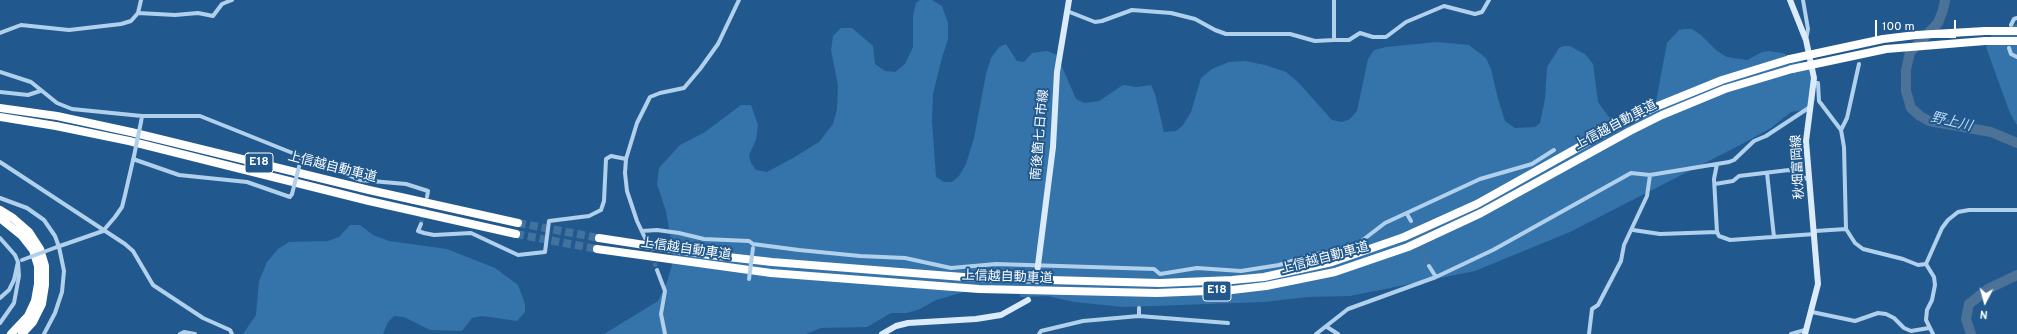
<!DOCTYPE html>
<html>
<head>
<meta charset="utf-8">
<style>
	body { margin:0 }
	#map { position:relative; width:2017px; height:334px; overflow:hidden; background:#21598e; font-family:Overpass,sans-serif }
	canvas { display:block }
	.north { position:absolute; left:1965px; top:282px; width:40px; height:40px; -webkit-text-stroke:3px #21598e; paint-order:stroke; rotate:186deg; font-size:11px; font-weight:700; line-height:16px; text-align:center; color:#fff }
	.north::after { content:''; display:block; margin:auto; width:14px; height:18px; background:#fff; clip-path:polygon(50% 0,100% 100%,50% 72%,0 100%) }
	.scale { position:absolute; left:1875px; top:20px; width:81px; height:18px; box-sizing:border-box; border:2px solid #fff; border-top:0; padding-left:5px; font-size:12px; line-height:14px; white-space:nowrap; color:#fff; -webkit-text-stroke:3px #21598e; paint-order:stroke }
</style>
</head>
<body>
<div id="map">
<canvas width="2017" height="334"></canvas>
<div class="north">N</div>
<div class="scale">100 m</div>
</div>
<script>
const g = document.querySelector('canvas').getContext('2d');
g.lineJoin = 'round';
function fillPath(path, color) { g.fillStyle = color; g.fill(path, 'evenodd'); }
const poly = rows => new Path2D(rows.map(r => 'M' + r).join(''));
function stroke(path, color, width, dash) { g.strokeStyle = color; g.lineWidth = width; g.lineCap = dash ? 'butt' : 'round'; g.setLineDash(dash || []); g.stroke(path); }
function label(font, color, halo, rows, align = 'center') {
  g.font = font + ' Overpass,"Noto Sans JP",sans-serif'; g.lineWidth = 4; g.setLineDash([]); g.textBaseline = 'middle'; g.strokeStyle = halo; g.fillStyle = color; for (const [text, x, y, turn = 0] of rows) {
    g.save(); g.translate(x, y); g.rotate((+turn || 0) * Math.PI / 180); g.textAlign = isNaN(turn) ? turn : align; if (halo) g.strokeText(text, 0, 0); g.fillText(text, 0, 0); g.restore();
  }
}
const green = poly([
	[920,0,932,0,942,6,948,23,948,39,941,61,933,94,932,121,936,177,944,182,952,182,959,176,966,164,974,138,986,74,991,58,999,47,1006,44,1017,61,1024,62,1032,53,1047,51,1057,55,1076,99,1084,103,1099,101,1123,85,1137,87,1151,85,1155,94,1164,132,1176,131,1183,125,1191,112,1201,78,1212,69,1229,62,1245,61,1265,65,1286,72,1298,82,1332,120,1342,122,1350,119,1357,111,1368,59,1374,50,1386,47,1437,42,1469,45,1486,58,1491,69,1498,99,1505,121,1515,128,1535,127,1540,123,1545,99,1547,67,1559,48,1564,46,1570,46,1586,55,1593,64,1598,102,1608,116,1613,120,1632,122,1640,120,1655,107,1667,43,1679,30,1684,29,1692,29,1701,35,1717,51,1727,57,1747,60,1762,52,1769,51,1782,53,1799,59,1811,72,1814,78,1815,100,1804,110,1791,112,1771,128,1744,143,1570,232,1475,271,1350,296,1307,297,1264,302,1124,307,1074,302,1047,296,1021,297,1014,286,985,286,936,300,920,309,907,313,891,313,867,327,821,328,806,334,604,334,658,301,667,282,674,258,666,211,657,184,659,168,680,145,705,132,741,105,751,105,758,125,756,140,749,155,751,163,756,170,767,172,793,158,819,142,833,124,837,109,838,85,831,50,833,36,841,28,852,28,873,46,875,64,885,71,895,72,905,64,913,47,913,16,916,3],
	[2017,24,2017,125,2010,113,1986,47,1992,34],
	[350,225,360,225,373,235,389,241,447,249,495,268,518,285,525,304,525,312,517,321,482,316,472,318,462,331,430,330,404,317,394,316,388,322,383,334,243,334,256,315,259,281,267,262,278,249,289,242,328,241,339,237]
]);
const river = poly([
	[1945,0,1943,10,1938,23,1910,52,1906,70,1906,91,1911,108,1920,116,1929,121,1991,132,2017,143],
	[1971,334,1966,319,1969,304,1988,289,2017,275]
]);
const minorTunnel = poly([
	[1411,221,1429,266],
	[421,224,426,201],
	[648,246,657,270],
	[1138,273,1139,308]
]);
const motorwayTunnel = poly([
	[518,223,599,238],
	[516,234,597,249]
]);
const minor = poly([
	[1803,0,1808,29,1806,40],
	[1067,11,1095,22,1102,21,1132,10,1171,13,1195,19,1215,30,1226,34,1290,34,1315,41,1334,40,1334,0],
	[138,13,175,15,198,13,213,16,222,4,232,0],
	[2011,25,2014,19,2017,18],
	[0,33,21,25,69,30,121,24,131,21,138,13,141,0],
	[1334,40,1349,40,1360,33,1373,37,1386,37,1406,22,1444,6,1475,14,1482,12,1489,0],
	[2009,48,2011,54,2017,57],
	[0,72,31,82,57,103,72,109,142,116],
	[1813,83,1818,83,1819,101,1841,130,1844,147,1846,229,1855,243,1863,249,1903,259,1918,265,1926,264],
	[0,92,28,95,40,91],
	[141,122,142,116,200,116,360,180,406,184,428,191,427,197],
	[1841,130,1847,118,1859,64],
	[133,159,179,175,247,182,290,197,292,194],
	[0,162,125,244,133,251,153,285,203,318,230,330,232,334],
	[1717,164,1714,179,1717,232,1719,236,1730,240,1815,234],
	[1767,173,1774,237],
	[1715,184,1733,181,1739,176,1789,170,1809,180],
	[0,198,27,208,44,220,55,236,59,247,64,271,62,292,55,313,44,334],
	[1407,214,1411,221],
	[421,224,418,231,424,233,434,235,471,233,518,255,545,252,549,221,589,216,601,210,604,201,606,159,611,156,626,159],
	[1633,230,1660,234,1717,232],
	[642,231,657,230,679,233,704,239,749,241,753,244,799,250,860,256,905,258,951,268,996,264,1154,269,1160,274,1197,268,1241,271,1279,265,1308,256,1355,246,1385,223,1480,179,1532,164,1554,150],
	[1815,231,1846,229],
	[0,238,15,255,18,262,19,276,14,303,0,323],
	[645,238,637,221,627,191,625,173,626,159,637,123,650,97,660,93,684,88,700,69,718,44,739,0],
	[57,247,103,231,115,217,122,207,125,195,134,156],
	[1926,264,1942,228,1948,220,1958,212,1969,210,2017,210],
	[1926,264,1934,277,1935,285,1932,300,1927,310,1926,320,1933,334],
	[1429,266,1436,277],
	[657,270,665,291,661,314,665,334],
	[0,298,9,290,14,280,18,262],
	[1139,308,1139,316],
	[1812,312,1855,321,1878,313,1886,314,1894,318,1904,328,1911,331,1929,328],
	[1327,327,1338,334],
	[180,334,184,332,195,334],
	[1039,334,1041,331,1083,321,1139,316,1228,323],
	[1316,334,1348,309,1436,277,1493,250,1631,173,1650,175,1729,162,1734,160,1754,141,1766,136,1810,107],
	[1589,334,1592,309,1598,305,1621,261,1624,245,1647,196,1650,175],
	[1791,334,1805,330]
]);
const secondary = poly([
	[1790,0,1806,40,1814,78,1806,141,1818,284,1805,334],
	[1037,273,1053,147,1057,72,1069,0],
	[882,334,896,326,908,323,976,319,1001,315,1028,300]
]);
const motorway = poly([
	[1985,31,2017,31],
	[1985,41,2017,41],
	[0,108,57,116,131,132,369,190,518,223],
	[0,117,56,126,129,141,369,201,516,234],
	[0,210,13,218,29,232,40,249,45,266,45,285,42,304,33,322,22,334],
	[0,218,22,236,33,250,38,266,38,284,35,301,28,316,11,334],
	[599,238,710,255,772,262,976,278,1160,283,1232,280,1264,277,1332,262,1404,237,1477,204,1622,123,1658,106,1722,80,1790,59],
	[597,249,771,273,979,289,1157,293,1232,290,1266,286,1335,272,1408,247,1481,213,1630,131,1662,115,1725,89,1792,69]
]);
const minorBridge = poly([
	[134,156,141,122],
	[292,194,301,159],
	[22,260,57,247],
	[749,279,753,248]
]);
const motorwayBridge = poly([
	[1790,59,1883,39,1916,35,1985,31],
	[1792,69,1886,49,1985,41]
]);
const shields = [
	[259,163,28],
	[1217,291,28]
];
const shieldNames = [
	["E18",259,163],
	["E18",1217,291]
];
const streetNames = [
	["上信越自動車道",1616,126,-28],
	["南後箇七日市線",1041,135,-85],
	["秋畑富岡線",1799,167,-93],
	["上信越自動車道",332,168,14],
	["上信越自動車道",686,250,8],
	["上信越自動車道",1325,259,-15],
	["上信越自動車道",1007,278,2]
];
const waterNames = [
	["野上川",1951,123,13]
];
fillPath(green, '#3573ab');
stroke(river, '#4c7298', 10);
stroke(minorTunnel, '#42729f', 4, [4, 2]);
stroke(motorwayTunnel, '#42729f', 8, [8, 4]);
stroke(minor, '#b0d0ec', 4);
stroke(secondary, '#dcebf9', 6);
stroke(motorway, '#fff', 8);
stroke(minorBridge, '#b0d0ec', 4);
stroke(motorwayBridge, '#fff', 8);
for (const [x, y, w] of shields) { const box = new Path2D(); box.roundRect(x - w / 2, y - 10, w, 20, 3); g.fillStyle = '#21598e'; g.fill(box); stroke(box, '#fff', 1); }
label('bold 12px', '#fff', null, shieldNames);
label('13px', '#fff', '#21598e', streetNames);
label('italic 14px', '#bcd9f3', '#21598e', waterNames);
</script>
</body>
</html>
